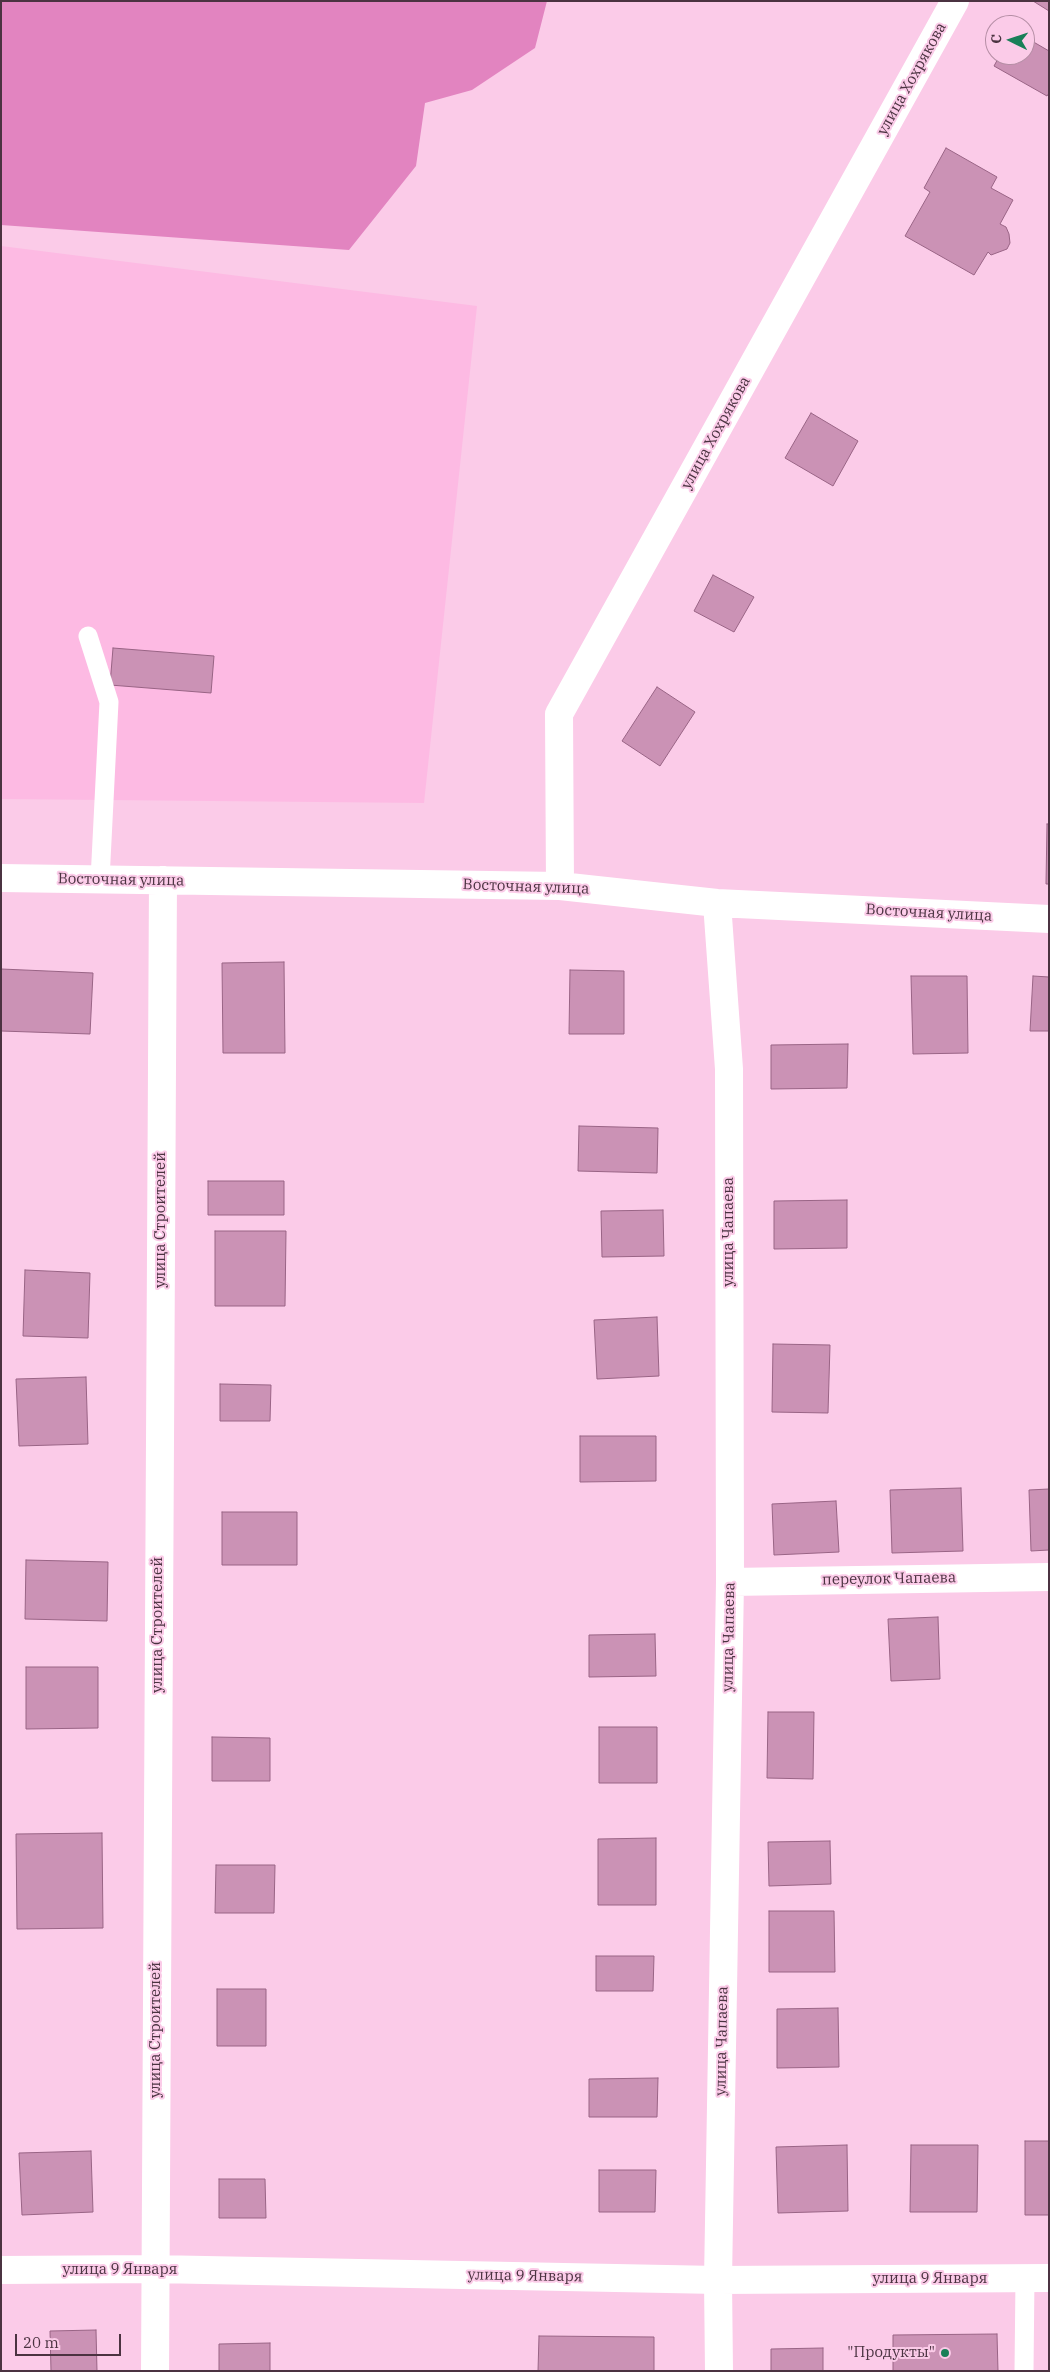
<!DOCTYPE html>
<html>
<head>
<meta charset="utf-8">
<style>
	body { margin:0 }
	#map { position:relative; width:1050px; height:2372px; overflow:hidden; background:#fbcbe8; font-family:"IBM Plex Serif",serif }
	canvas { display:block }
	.frame { position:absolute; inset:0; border:2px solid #4b3341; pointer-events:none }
	.north { position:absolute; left:985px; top:15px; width:50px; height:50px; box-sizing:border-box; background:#fbcbe8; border:1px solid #b58ea5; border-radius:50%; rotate:274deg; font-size:14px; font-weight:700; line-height:20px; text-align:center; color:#4b3341 }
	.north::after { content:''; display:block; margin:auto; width:18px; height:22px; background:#197f58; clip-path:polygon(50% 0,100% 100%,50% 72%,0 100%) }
	.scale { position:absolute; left:15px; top:2334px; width:106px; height:22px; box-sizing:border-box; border:2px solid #4b3341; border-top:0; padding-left:6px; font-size:15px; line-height:18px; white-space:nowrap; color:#4b3341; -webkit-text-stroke:4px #fbcbe8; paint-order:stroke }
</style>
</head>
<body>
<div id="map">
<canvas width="1050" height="2372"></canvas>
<div class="frame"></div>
<div class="north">С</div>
<div class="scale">20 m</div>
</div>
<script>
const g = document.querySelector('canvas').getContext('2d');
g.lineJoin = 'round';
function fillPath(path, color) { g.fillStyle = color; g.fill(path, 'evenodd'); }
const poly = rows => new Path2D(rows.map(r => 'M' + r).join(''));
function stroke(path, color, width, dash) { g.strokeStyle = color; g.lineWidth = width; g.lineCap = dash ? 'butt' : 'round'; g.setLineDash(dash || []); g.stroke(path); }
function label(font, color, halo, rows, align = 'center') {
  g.font = font + ' "IBM Plex Serif",serif'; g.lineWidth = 4; g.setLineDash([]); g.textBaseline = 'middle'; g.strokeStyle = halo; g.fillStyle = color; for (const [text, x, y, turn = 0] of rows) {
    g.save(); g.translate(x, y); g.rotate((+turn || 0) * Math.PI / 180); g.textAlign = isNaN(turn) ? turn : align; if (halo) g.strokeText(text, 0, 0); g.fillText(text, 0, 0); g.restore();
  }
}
const built = poly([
	[1,246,477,306,424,803,1,799]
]);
const forest = poly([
	[1,1,547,1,535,48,472,90,425,103,416,166,349,250,1,225]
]);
const building = poly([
	[1033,1,1049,1,1049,11,1033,1],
	[1025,37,1049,51,1049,93,1047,96,994,66,1000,55,1025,55,1025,37],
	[946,148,997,177,991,188,1013,200,1000,224,1006,227,1009,234,1010,243,1007,249,991,255,988,252,974,275,905,236,930,192,924,188,946,148],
	[811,413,858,441,833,486,785,458,811,413],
	[713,575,754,597,734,632,694,611,713,575],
	[113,648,214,656,211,693,110,685,113,648],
	[657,687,695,712,660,766,622,741,657,687],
	[1047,824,1049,824,1049,884,1046,884,1047,824],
	[284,962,285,1053,223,1053,222,963,284,962],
	[1,969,93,973,90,1034,1,1031,1,969],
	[570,970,624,971,624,1034,569,1034,570,970],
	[911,976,967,976,968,1053,913,1054,911,976],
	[1033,976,1049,977,1049,1031,1030,1031,1033,976],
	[848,1044,847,1088,771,1089,771,1045,848,1044],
	[579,1126,658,1128,657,1173,578,1171,579,1126],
	[208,1181,284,1181,284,1215,208,1215,208,1181],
	[847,1200,847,1248,774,1249,774,1201,847,1200],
	[663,1210,664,1256,602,1257,601,1211,663,1210],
	[215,1231,286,1231,285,1306,215,1306,215,1231],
	[25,1270,90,1273,88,1338,23,1336,25,1270],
	[657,1317,659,1376,597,1379,594,1320,657,1317],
	[773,1344,830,1345,828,1413,772,1412,773,1344],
	[86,1377,88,1444,19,1446,16,1379,86,1377],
	[220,1384,271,1385,270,1421,220,1421,220,1384],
	[580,1436,656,1436,656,1481,580,1482,580,1436],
	[961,1488,963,1551,892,1553,890,1490,961,1488],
	[1049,1489,1049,1550,1031,1551,1029,1490,1049,1489],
	[836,1501,839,1552,774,1555,772,1504,836,1501],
	[222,1512,297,1512,297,1565,222,1565,222,1512],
	[26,1560,108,1562,107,1621,25,1619,26,1560],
	[938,1617,940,1679,891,1681,888,1619,938,1617],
	[655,1634,656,1676,589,1677,589,1635,655,1634],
	[26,1667,98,1667,98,1728,26,1729,26,1667],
	[768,1712,814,1712,813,1779,767,1778,768,1712],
	[599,1727,657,1727,657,1783,599,1783,599,1727],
	[212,1737,270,1738,270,1781,212,1781,212,1737],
	[102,1833,103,1928,17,1929,16,1834,102,1833],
	[656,1838,656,1905,598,1905,598,1839,656,1838],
	[830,1841,831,1884,769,1886,768,1842,830,1841],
	[216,1865,275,1865,274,1913,215,1913,216,1865],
	[769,1911,834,1911,835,1972,769,1972,769,1911],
	[596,1956,654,1956,653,1991,596,1991,596,1956],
	[217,1989,266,1989,266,2046,217,2046,217,1989],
	[838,2008,839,2067,777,2068,777,2009,838,2008],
	[658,2078,657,2117,589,2117,589,2079,658,2078],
	[1025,2141,1049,2141,1049,2215,1025,2215,1025,2141],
	[847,2145,848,2211,778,2213,776,2147,847,2145],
	[911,2145,978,2145,977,2212,910,2212,911,2145],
	[91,2151,93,2212,22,2215,19,2153,91,2151],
	[599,2170,656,2170,655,2212,599,2212,599,2170],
	[219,2179,265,2179,266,2218,219,2218,219,2179],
	[96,2330,97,2371,51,2371,50,2331,96,2330],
	[997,2334,998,2371,893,2371,893,2335,997,2334],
	[539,2336,654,2337,654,2371,538,2371,539,2336],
	[270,2343,270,2371,219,2371,219,2344,270,2343],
	[823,2348,823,2371,771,2371,771,2349,823,2348]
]);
const service = poly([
	[88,636,109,702,100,880],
	[1024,2371,1025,2278]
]);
const minor = poly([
	[1,878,560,886,717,903,1049,919],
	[560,886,559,714,955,1],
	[717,903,729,1069,730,1582,718,2280,719,2371],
	[730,1582,1049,1577],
	[1,2270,154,2269,718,2280,1049,2278],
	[155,2371,163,880]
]);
const markers = [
	[945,2353,5,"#197f58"]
];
const streetNames = [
	["улица Хохрякова",912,79,-61],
	["улица Хохрякова",716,433,-61],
	["Восточная улица",121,880,1],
	["Восточная улица",526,887,2],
	["Восточная улица",929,913,3],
	["улица Строителей",161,1220,-90],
	["улица Чапаева",729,1232,-90],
	["переулок Чапаева",889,1579,-1],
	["улица Строителей",158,1625,-90],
	["улица Чапаева",729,1637,-89],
	["улица Строителей",156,2030,-90],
	["улица Чапаева",722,2041,-89],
	["улица 9 Января",120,2270],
	["улица 9 Января",525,2276,1],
	["улица 9 Января",930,2279]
];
const poiNames = [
	["\"Продукты\"",935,2353]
];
fillPath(built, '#fdbae3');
fillPath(forest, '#e284c0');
fillPath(building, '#cb92b5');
stroke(building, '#996485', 1);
stroke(service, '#fff', 19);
stroke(minor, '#fff', 28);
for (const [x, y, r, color] of markers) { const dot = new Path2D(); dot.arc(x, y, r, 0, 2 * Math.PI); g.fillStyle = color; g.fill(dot); stroke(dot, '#fbcbe8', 2); }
label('15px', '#4b3341', '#fbcbe8', streetNames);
label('15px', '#4b3341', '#fbcbe8', poiNames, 'right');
</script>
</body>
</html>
